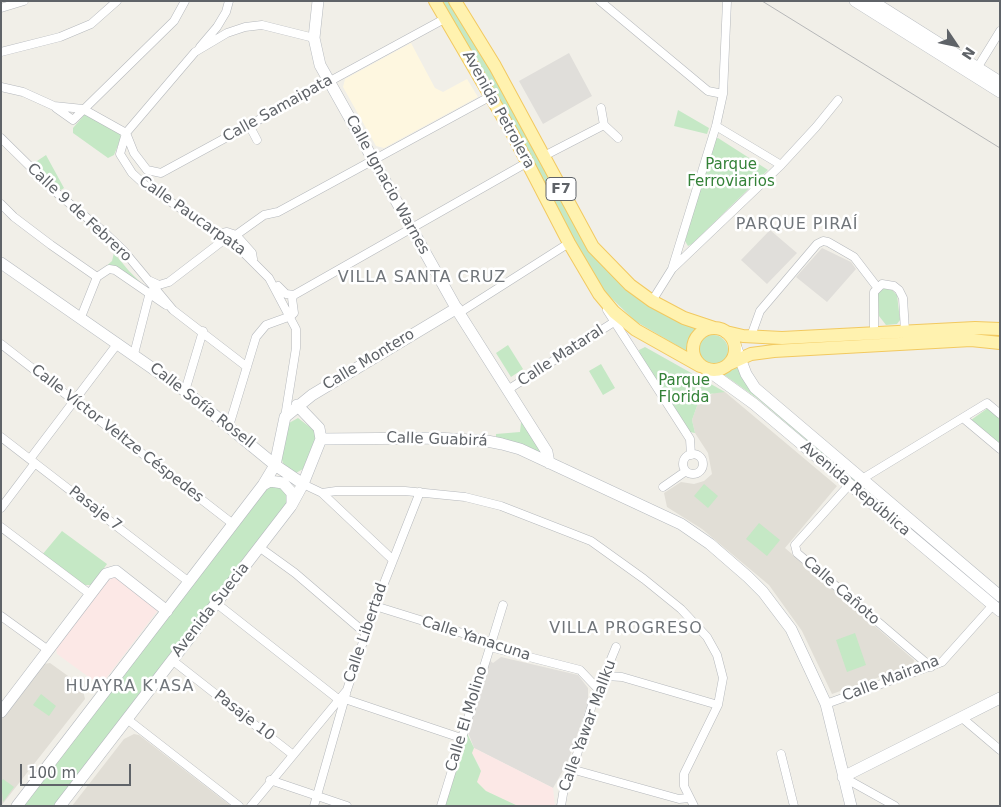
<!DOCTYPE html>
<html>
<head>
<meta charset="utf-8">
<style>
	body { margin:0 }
	#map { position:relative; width:1001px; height:807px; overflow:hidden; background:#f1efe8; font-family:"DejaVu Sans",sans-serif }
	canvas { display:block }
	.frame { position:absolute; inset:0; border:2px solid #5f6368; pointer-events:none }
	.north { position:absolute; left:931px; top:20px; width:50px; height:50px; -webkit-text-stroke:4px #fff; paint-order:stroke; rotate:124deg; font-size:14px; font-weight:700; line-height:20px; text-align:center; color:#5f6368 }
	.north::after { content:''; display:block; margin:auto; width:18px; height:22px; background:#5f6368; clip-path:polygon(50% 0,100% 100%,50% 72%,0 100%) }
	.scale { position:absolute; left:20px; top:764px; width:111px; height:22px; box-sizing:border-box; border:2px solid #5f6368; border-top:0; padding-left:6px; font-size:15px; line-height:18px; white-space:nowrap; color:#5f6368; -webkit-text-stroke:4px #fff; paint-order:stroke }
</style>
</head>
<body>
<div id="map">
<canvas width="1001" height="807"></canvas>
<div class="frame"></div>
<div class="north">N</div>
<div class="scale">100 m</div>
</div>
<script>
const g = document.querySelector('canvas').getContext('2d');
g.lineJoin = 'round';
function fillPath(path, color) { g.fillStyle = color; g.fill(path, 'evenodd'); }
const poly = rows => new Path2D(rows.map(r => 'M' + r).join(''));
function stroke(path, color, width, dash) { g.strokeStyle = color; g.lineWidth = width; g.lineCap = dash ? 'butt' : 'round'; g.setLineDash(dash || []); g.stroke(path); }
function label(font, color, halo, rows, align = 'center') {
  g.font = font + ' "DejaVu Sans",sans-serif'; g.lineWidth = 5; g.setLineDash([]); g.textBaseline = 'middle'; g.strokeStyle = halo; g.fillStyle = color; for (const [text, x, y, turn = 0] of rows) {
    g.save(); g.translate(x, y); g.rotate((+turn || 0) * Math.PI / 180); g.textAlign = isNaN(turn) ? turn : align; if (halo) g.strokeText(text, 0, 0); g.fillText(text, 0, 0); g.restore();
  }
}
const commercial = poly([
	[411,43,435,88,443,92,467,79,478,97,384,148,376,146,343,87,345,79]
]);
const industrial = poly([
	[569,53,592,96,543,124,519,81],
	[770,230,797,253,767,284,741,260],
	[822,248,851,262,856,269,827,302,796,277],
	[501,657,578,675,588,688,588,703,568,762,553,788,474,748,468,732,489,660,493,663]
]);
const education = poly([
	[715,392,725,392,837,486,785,548,914,660,913,665,832,694,802,631,769,585,702,529,667,507,664,493,681,482,694,484,704,481,712,474,708,453,695,433,692,420,698,403],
	[50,663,82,686,85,699,1,806,1,719,44,664],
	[134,734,139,735,231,806,72,806,124,739]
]);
const medical = poly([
	[117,575,158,610,104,681,97,683,57,654,56,647,109,577],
	[474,748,553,788,555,806,518,806,486,791,477,782,480,766,471,753]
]);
const green = poly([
	[441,1,450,1,469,32,537,153,584,243,596,259,627,289,663,314,697,329,689,338,688,352,635,321,600,287,587,267,521,138],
	[678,110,709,128,707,134,674,126],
	[86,113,120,134,121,138,114,155,108,158,73,133,73,128],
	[718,138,768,170,692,244,688,246,685,241,714,139],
	[46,155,64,188,61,190,34,163],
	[114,253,129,271,147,289,118,268,102,270,112,261],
	[890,288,897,295,900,320,897,324,886,325,879,316,878,294,881,289],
	'698 350a15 15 0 1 1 30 0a15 15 0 1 1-30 0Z',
	[508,345,523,369,511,377,496,353],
	[645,347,725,392,709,394,698,403,692,420,695,433,690,432,640,355,639,350],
	[601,364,615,388,603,395,589,371],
	[735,365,993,595,991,597,758,399,723,374],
	[988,408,1000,417,1000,447,971,420],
	[298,418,315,431,316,437,303,469,296,473,284,465,281,458,289,423],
	[523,421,542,454,527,446,496,437,496,434,520,432,521,423],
	[275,484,288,492,287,503,54,806,22,806,268,487],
	[704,484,718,496,708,508,694,496],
	[759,523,780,540,767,556,746,539],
	[62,531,107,564,92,585,83,585,42,555],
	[855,633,866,665,847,672,836,640],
	[41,694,56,706,49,716,33,705],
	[466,731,474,748,472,753,481,771,477,782,486,791,518,806,445,806],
	[3,779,14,787,3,802,1,782]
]);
const street = poly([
	[600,1,708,91,723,94],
	[1,8,24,1],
	[200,47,217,27,226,12,229,1],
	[1,52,60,37,91,24,117,1],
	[976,70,1000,31],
	[1,87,23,92,54,106,83,109,126,133,134,153,147,170,161,173,446,18],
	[56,108,73,120,174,21,185,1],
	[601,108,604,125,618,138],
	[249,125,257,140],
	[716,126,781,165],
	[1,138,58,194,103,231,123,250,173,310,247,367],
	[544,156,604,125],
	[1,204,14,217,51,245,97,277],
	[218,234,227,232,236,235,252,253,253,259],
	[236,235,264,215,278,212,491,96],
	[673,268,781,165,816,127,838,100],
	[148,280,159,285,169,282,225,239],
	[275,288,278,286,286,294,294,295],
	[652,301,672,269,716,126,723,94,727,1],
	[607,310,690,439,691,455],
	[459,313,569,243],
	[81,317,97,277,109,269,115,270,166,305],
	[874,333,874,292,882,284,894,286,899,290,903,298,905,331],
	[751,336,760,311,817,244,823,241,828,242,854,257,877,287],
	[1,344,233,524],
	[134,354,150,292],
	[509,389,614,322],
	[185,391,203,331],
	[285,417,296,348,296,329,269,278,238,247,144,184,132,173,120,154,126,133,195,52,227,33,245,27,262,25,314,38],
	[963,418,1000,449],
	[229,426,256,337,266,325,291,316,294,313,292,298,294,295,528,162],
	[1,437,189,582],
	'683 464a10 10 0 1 1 20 0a10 10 0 1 1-20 0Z',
	[30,459,118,343],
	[862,479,987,403,1000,414],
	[303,484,322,493,393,560],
	[849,485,795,545,797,553,931,667],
	[663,487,686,471],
	[322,493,336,491,405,491,465,497,501,506,591,541,644,579,681,609,707,637,717,655,723,678,718,705,684,774,684,786,694,806],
	[1,508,35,463],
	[1,527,90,594],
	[259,547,295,573,365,633],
	[216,603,338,699],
	[375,606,491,642,494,648,580,670,599,690],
	[1,616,48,650],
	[172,660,292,754],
	[606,676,622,677,718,705],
	[338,699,345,699,461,738],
	[826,704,942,662,993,605],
	[961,717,1000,750],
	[127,719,239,806],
	[781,754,794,806],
	[571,769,679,799,689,798],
	[843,777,895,806],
	[270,780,347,806],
	[251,806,347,690,375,606,420,492],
	[314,806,346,694],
	[441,806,503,605],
	[561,806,564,788,575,761,592,705,616,647]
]);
const secondary = poly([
	[318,1,314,38,320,65,459,313,547,452,549,463],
	[855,1,1000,92],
	[872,1,1000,82],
	[1,263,185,391,275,465,303,484],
	[735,345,746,374,755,388,1000,596],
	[707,370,754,404,1000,611],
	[321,439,436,438,487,441,502,444,520,449,681,524,710,544,748,577,763,592,791,629,826,704,851,806],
	[263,485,270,481,283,483,292,493,292,504],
	[1,712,106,574,116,571,167,611],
	[843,777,1000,698],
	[17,806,263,485,275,465,285,417,312,395,457,308],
	[60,806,291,506,303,484,321,439,319,428,297,405]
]);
const primary = poly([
	[435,1,512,133,569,243,599,294,614,312,636,330,700,366],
	[455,1,495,66,593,247,630,285,652,301,684,318,714,328],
	'693 349a21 21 0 1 1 42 0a21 21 0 1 1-42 0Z',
	[726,332,743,336,782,338,975,328,1000,329],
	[729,364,751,354,774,351,971,340,1000,343]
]);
const tram = poly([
	[762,1,1000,148]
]);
const shields = [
	[561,189,30]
];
const shieldNames = [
	["F7",561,189]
];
const streetNames = [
	["Calle Samaipata",278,109,-29],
	["Avenida Petrolera",498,110,61],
	["Calle Ignacio Warnes",387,185,61],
	["Calle 9 de Febrero",79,213,43],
	["Calle Paucarpata",192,216,35],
	["Calle Mataral",561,356,-33],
	["Calle Montero",369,360,-31],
	["Calle Sofía Rosell",202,406,38],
	["Calle Víctor Veltze Céspedes",117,434,38],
	["Calle Guabirá",437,440,2],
	["Avenida República",855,489,40],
	["Pasaje 7",95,509,38],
	["Calle Cañoto",841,591,41],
	["Avenida Suecia",211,610,-52],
	["Calle Libertad",366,633,-71],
	["Calle Yanacuna",476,639,18],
	["Calle Mairana",891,679,-21],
	["Pasaje 10",244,716,38],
	["Calle El Molino",467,719,-73],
	["Calle Yawar Mallku",588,726,-70]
];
const parkNames = [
	["Parque",731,165],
	["Ferroviarios",731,182],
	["Parque",684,381],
	["Florida",684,398]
];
const neighbourhoodNames = [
	["PARQUE PIRAÍ",797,225],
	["VILLA SANTA CRUZ",422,278],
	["VILLA PROGRESO",626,629],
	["HUAYRA K'ASA",130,687]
];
fillPath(commercial, '#fef7e0');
fillPath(industrial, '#e0deda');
fillPath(education, '#e1ded6');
fillPath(medical, '#fce8e6');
fillPath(green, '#c5e8c5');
stroke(street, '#b5b8bc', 9);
stroke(secondary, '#b6babf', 12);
stroke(primary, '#f2c960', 14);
stroke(street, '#fff', 8);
stroke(secondary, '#fff', 11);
stroke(primary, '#fff2af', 12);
stroke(tram, '#b6b7b8', 1);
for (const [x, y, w] of shields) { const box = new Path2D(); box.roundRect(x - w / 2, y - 11.5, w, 23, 4); g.fillStyle = '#fff'; g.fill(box); stroke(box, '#5f6368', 1); }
label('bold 14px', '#5f6368', null, shieldNames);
label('15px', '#5f6368', '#fff', streetNames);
label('15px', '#348238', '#fff', parkNames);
g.letterSpacing = '1px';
label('16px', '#70757a', '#fff', neighbourhoodNames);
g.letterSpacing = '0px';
</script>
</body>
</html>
